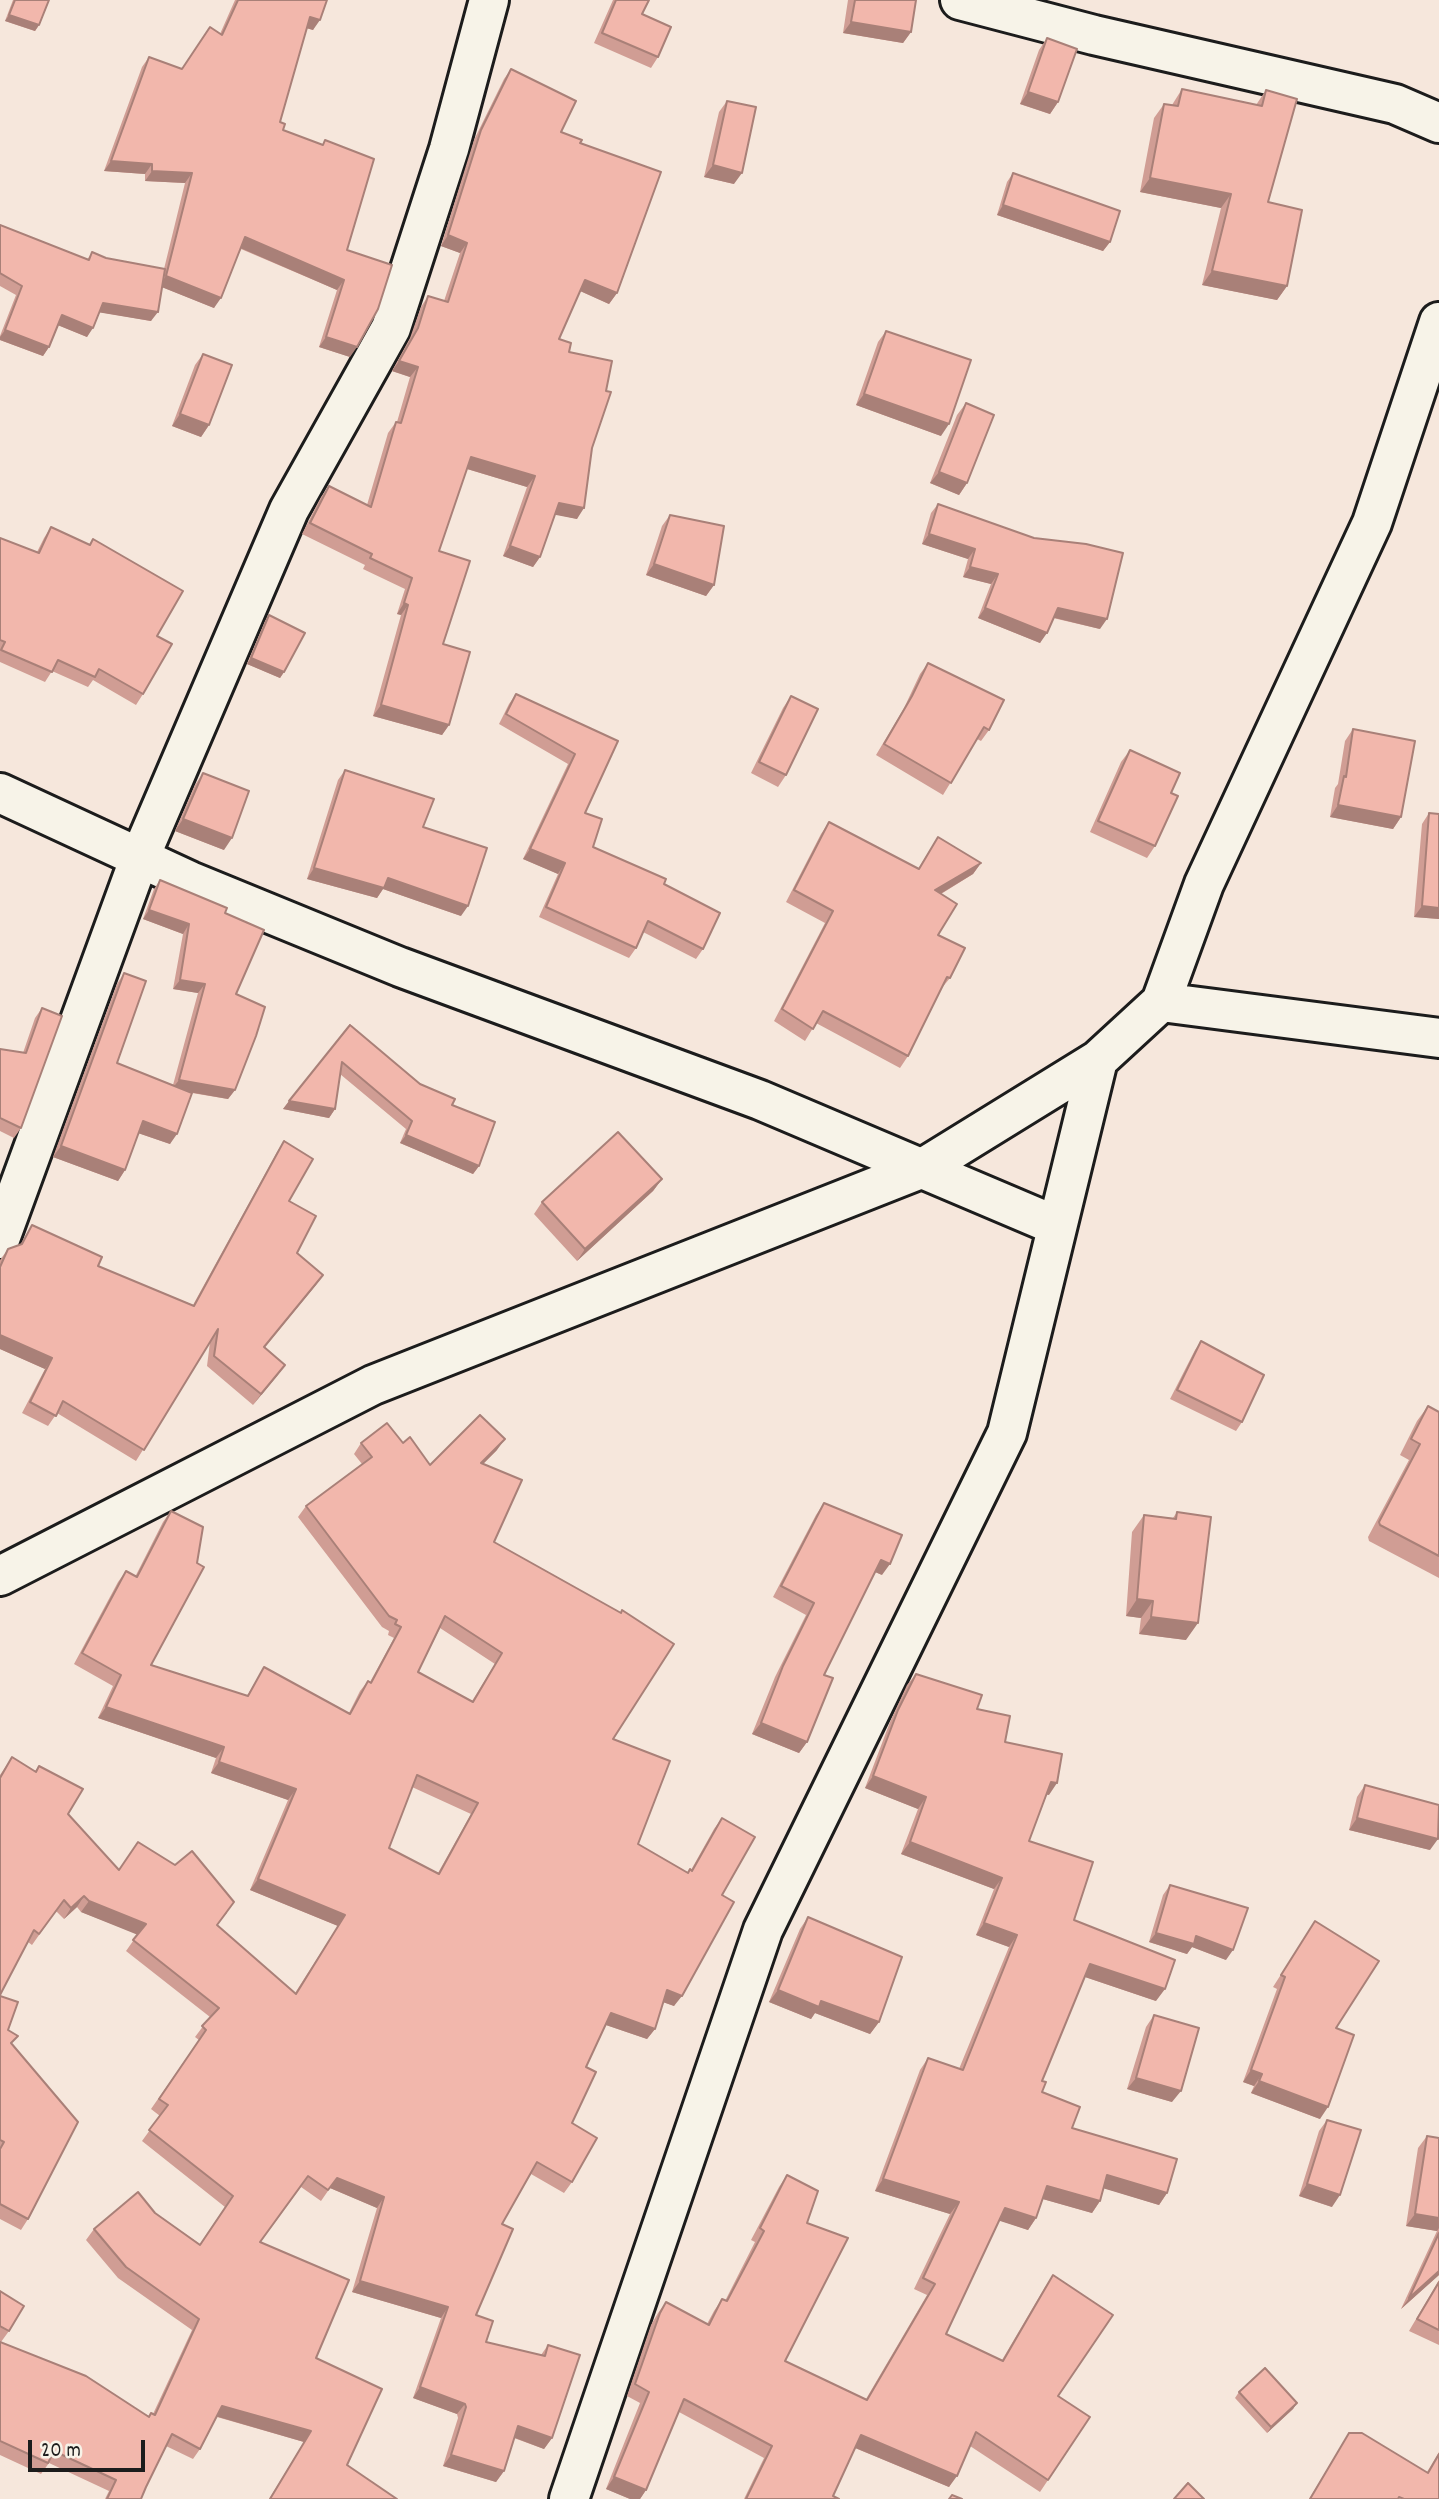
<!DOCTYPE html>
<html>
<head>
<meta charset="utf-8">
<style>
	body { margin:0 }
	#map { position:relative; width:1439px; height:2499px; overflow:hidden; background:#f6e7dc; font-family:Dekko,sans-serif }
	canvas { display:block }
	.scale { position:absolute; left:28px; top:2440px; width:117px; height:32px; box-sizing:border-box; border:4px solid #1c1c1c; border-top:0; padding-left:9px; font-size:21px; line-height:24px; white-space:nowrap; color:#1c1c1c; -webkit-text-stroke:5px #f7f3e8; paint-order:stroke }
</style>
</head>
<body>
<div id="map">
<canvas width="1439" height="2499"></canvas>
<div class="scale">20 m</div>
</div>
<script>
const g = document.querySelector('canvas').getContext('2d');
g.lineJoin = 'round';
const poly = rows => new Path2D(rows.map(r => 'M' + r).join(''));
function stroke(path, color, width, dash) { g.strokeStyle = color; g.lineWidth = width; g.lineCap = dash ? 'butt' : 'round'; g.setLineDash(dash || []); g.stroke(path); }
function fillPath(path, color) { g.fillStyle = color; g.fill(path, 'evenodd'); }
const minor = poly([
	[960,0,1094,35,1395,104,1439,123],
	[0,793,190,881,400,967,760,1100,1057,1226],
	[1161,1002,1204,884,1372,523,1439,322],
	[0,1239,140,857,289,510,391,328,449,149,489,0],
	[0,1576,373,1385,923,1168,1098,1060],
	[569,2499,763,1930,1007,1433,1098,1060,1161,1002,1439,1038]
]);
const wall = poly([
	[13,0,49,0,39,25,35,31,5,21],
	[235,0,327,0,313,30,306,28,280,122,283,130,322,145,325,140,347,250,350,357,319,347,337,290,241,249,214,308,162,287,151,321,99,312,87,337,58,325,49,347,43,356,0,340,0,336,16,295,0,286,0,225,87,260,92,252,106,258,164,269,185,183,145,181,145,174,104,171,142,67,149,57,182,69,220,34],
	[613,0,649,0,642,14,658,57,651,68,594,43],
	[848,0,916,0,911,32,903,43,843,33],
	[1047,38,1058,102,1050,114,1020,104,1039,50],
	[511,69,561,132,580,143,617,293,609,304,580,291,559,339,569,352,592,448,577,519,555,514,540,557,533,567,503,556,527,487,467,469,439,551,443,644,449,725,442,735,373,716,401,615,397,614,405,589,363,569,365,565,302,534,321,497,329,486,367,505,388,433,396,422,397,422,410,377,392,371,410,338,421,307,428,296,444,301,460,253,441,246,474,140,504,79],
	[1182,89,1256,105,1266,90,1268,202,1287,286,1277,300,1202,285,1221,208,1140,192,1154,118,1164,104,1172,105],
	[727,101,734,184,704,177,719,112],
	[1013,173,1110,242,1103,251,997,215,1007,182],
	[886,331,941,436,856,405,878,342],
	[203,354,209,425,201,437,172,426,195,365],
	[966,403,967,483,959,495,930,483,957,415],
	[938,504,1100,629,1053,618,1040,643,978,618,991,584,963,577,968,559,922,544,931,513],
	[670,515,714,585,706,596,646,575,662,526],
	[51,527,89,545,93,539,157,636,143,694,136,705,93,680,88,687,52,671,45,682,0,662,0,538,37,552,44,538],
	[269,615,284,672,280,678,247,664,265,621],
	[928,663,989,730,981,741,977,739,943,795,876,755,904,708,920,674],
	[516,694,618,741,585,813,593,847,664,884,703,949,696,959,643,932,636,948,629,958,539,917,558,874,523,859,568,764,499,724,509,704],
	[791,696,786,775,778,787,751,773,783,708],
	[1353,729,1401,817,1393,829,1330,817,1335,788,1338,784,1345,741],
	[1130,750,1171,793,1155,846,1147,858,1090,832,1121,762],
	[345,770,461,916,383,889,377,898,307,879,338,780],
	[203,773,224,850,175,831,195,785],
	[1429,813,1439,919,1414,917,1422,824],
	[829,822,918,869,938,837,981,863,973,874,941,894,938,935,950,978,941,989,908,1056,900,1068,816,1023,805,1041,774,1021,825,923,786,902,821,834],
	[160,880,225,913,236,994,235,1090,228,1099,192,1093,170,1144,138,1133,125,1170,118,1181,53,1157,117,984,124,973,117,1063,173,1085,198,993,173,989,183,934,143,919,154,889],
	[42,1008,21,1128,14,1138,0,1131,0,1049,23,1053,35,1018],
	[350,1025,420,1084,452,1105,479,1166,473,1174,400,1143,406,1129,340,1074,335,1109,329,1118,283,1109],
	[284,1141,289,1201,297,1253,323,1275,315,1286,265,1347,285,1365,253,1405,207,1366,210,1342,136,1461,57,1413,48,1426,22,1413,45,1369,0,1349,0,1260,8,1249,20,1245,32,1225,98,1266,193,1305,277,1152],
	[662,1179,653,1191,577,1261,534,1214,542,1202],
	[1201,1341,1242,1422,1236,1431,1170,1399,1195,1350],
	[1428,1406,1439,1412,1439,1578,1369,1541,1368,1537,1409,1460,1400,1455,1417,1421],
	[361,1443,403,1443,430,1465,497,1450,483,1464,494,1542,620,1613,622,1610,613,1739,638,1844,687,1872,691,1870,714,1829,722,1818,722,1895,674,2006,663,2002,655,2029,647,2039,606,2025,586,2067,572,2123,572,2182,564,2193,531,2174,502,2224,476,2315,486,2342,541,2355,548,2345,552,2438,544,2449,514,2438,504,2471,496,2482,443,2466,458,2418,457,2414,413,2398,441,2318,352,2292,377,2208,330,2188,321,2201,301,2187,260,2243,316,2358,347,2465,397,2499,269,2499,304,2442,217,2417,200,2449,193,2459,166,2446,146,2487,141,2499,105,2499,109,2491,49,2463,41,2474,0,2455,0,2291,9,2331,1,2342,149,2416,153,2414,192,2330,118,2278,86,2240,94,2229,155,2213,200,2244,225,2207,142,2141,160,2116,151,2109,199,2040,195,2037,210,2017,126,1951,138,1934,81,1912,77,1907,64,1919,56,1911,32,1945,28,1942,0,1995,0,1775,12,1757,35,1771,39,1766,68,1814,119,1870,227,1913,217,1925,295,1993,338,1926,250,1890,288,1800,211,1773,216,1758,98,1718,113,1686,74,1664,118,1582,126,1571,135,1577,163,1522,171,1511,151,1665,247,1696,264,1667,349,1713,360,1691,368,1681,370,1682,394,1638,388,1635,389,1631,382,1627,298,1517,306,1506,362,1464,354,1454],
	[440,1628,495,1664,472,1701,418,1672],
	[412,1787,471,1814,438,1873,389,1848],
	[824,1503,882,1575,875,1572,824,1675,807,1742,799,1753,752,1734,775,1677,806,1615,773,1597,816,1515],
	[1177,1512,1186,1640,1139,1634,1141,1618,1126,1616,1132,1532,1144,1515,1173,1518],
	[916,1674,977,1709,1049,1795,1047,1794,1029,1841,1074,1920,1156,2001,1085,1977,1042,2081,1042,2092,1072,2128,1167,2193,1159,2205,1104,2188,1100,2201,1092,2213,1043,2199,1036,2218,1028,2230,999,2220,946,2334,1002,2360,1045,2287,1053,2275,1058,2396,1090,2417,1040,2492,970,2446,949,2487,855,2448,833,2496,839,2499,744,2499,764,2458,679,2412,646,2490,640,2499,630,2499,606,2489,640,2403,627,2396,651,2325,658,2313,666,2302,707,2324,714,2311,722,2299,725,2301,755,2242,751,2240,779,2187,787,2175,807,2223,785,2361,866,2399,927,2295,914,2289,950,2214,875,2191,920,2070,928,2058,959,2069,1009,1947,976,1935,994,1889,901,1854,918,1809,865,1788,890,1722,907,1685],
	[1365,1785,1430,1850,1349,1830,1357,1797],
	[1170,1885,1226,1960,1192,1947,1187,1954,1149,1942,1163,1895],
	[808,1917,879,2022,870,2034,815,2013,811,2019,769,2002,800,1929],
	[1315,1921,1336,2028,1320,2119,1251,2093,1254,2086,1243,2082,1277,1989,1273,1987],
	[0,1996,12,2044,28,2219,21,2230,0,2219],
	[1154,2015,1172,2102,1127,2089,1146,2027],
	[1327,2120,1332,2207,1299,2196,1319,2131],
	[1427,2136,1439,2138,1439,2275,1401,2309,1437,2231,1406,2226,1418,2148],
	[1439,2280,1439,2345,1409,2331],
	[1239,2392,1297,2403,1293,2409,1267,2433,1235,2398],
	[1349,2433,1427,2472,1439,2452,1439,2499,1309,2499]
]);
const shadedWall = poly([
	[9,15,39,25,35,31,5,21],
	[310,17,320,20,313,30,303,27],
	[851,22,911,32,903,43,843,33],
	[1028,92,1058,102,1050,114,1020,104],
	[111,161,152,164,145,174,104,171],
	[713,165,742,173,734,184,704,177],
	[152,171,192,173,185,183,145,181],
	[1150,178,1231,194,1221,208,1140,192],
	[1003,205,1110,242,1103,251,997,215],
	[448,235,467,243,460,253,441,246],
	[245,237,344,280,337,290,238,247],
	[1212,271,1287,286,1277,300,1202,285],
	[166,276,221,298,214,308,159,286],
	[585,280,617,293,609,304,578,290],
	[103,303,158,312,151,321,97,312],
	[62,315,93,328,87,337,55,324],
	[5,330,49,347,43,356,0,340,0,337],
	[326,337,357,347,350,357,319,347],
	[399,361,418,367,410,377,392,371],
	[864,394,949,424,941,436,856,405],
	[180,414,209,425,201,437,172,426],
	[471,457,535,476,527,487,464,468],
	[939,472,967,483,959,495,930,483],
	[559,503,584,508,577,519,551,514],
	[929,534,975,549,968,559,922,544],
	[510,546,540,557,533,567,503,556],
	[654,564,714,585,706,596,646,575],
	[970,567,998,574,991,584,963,577],
	[404,603,408,605,401,615,397,614],
	[985,608,1047,633,1040,643,978,618],
	[1058,608,1107,619,1100,629,1051,617],
	[251,658,284,672,280,678,247,664],
	[381,705,449,725,442,735,373,716],
	[1338,805,1401,817,1393,829,1330,817],
	[183,819,232,838,224,850,175,831],
	[530,849,565,863,558,874,523,859],
	[981,863,973,874,927,902,935,890],
	[314,868,388,878,468,906,461,916,383,889,377,898,307,879],
	[1422,906,1439,908,1439,919,1414,917],
	[149,910,189,924,183,934,143,919],
	[180,980,205,984,198,993,173,989],
	[179,1080,235,1090,228,1099,172,1089],
	[289,1101,335,1109,329,1118,283,1109],
	[143,1121,177,1134,170,1144,135,1132],
	[406,1135,479,1166,473,1174,400,1143],
	[61,1146,125,1170,118,1181,53,1157],
	[662,1179,653,1191,577,1261,585,1249],
	[323,1275,315,1286,256,1357,264,1347],
	[0,1335,52,1358,45,1369,0,1349],
	[285,1365,277,1376,253,1405,261,1394],
	[505,1439,497,1450,473,1474,481,1463],
	[881,1560,890,1564,882,1575,873,1571],
	[1137,1599,1153,1601,1141,1618,1126,1616],
	[1151,1617,1198,1623,1186,1640,1139,1634],
	[106,1707,224,1747,216,1758,98,1718],
	[761,1723,807,1742,799,1753,752,1734],
	[219,1762,296,1789,288,1800,211,1773],
	[873,1776,926,1797,918,1809,865,1788],
	[1051,1782,1057,1783,1049,1795,1043,1794],
	[1357,1818,1438,1839,1430,1850,1349,1830],
	[910,1842,1002,1878,994,1889,901,1854],
	[258,1879,345,1915,338,1926,250,1890],
	[84,1896,77,1907,64,1919,71,1908],
	[89,1901,146,1924,138,1935,81,1912],
	[984,1923,1017,1935,1009,1947,976,1935],
	[1156,1933,1196,1936,1233,1950,1226,1960,1192,1947,1187,1954,1149,1942],
	[1090,1964,1165,1989,1156,2001,1082,1976],
	[667,1990,682,1996,674,2006,660,2001],
	[778,1990,821,2001,879,2022,870,2034,815,2013,811,2019,769,2002],
	[611,2013,655,2029,647,2039,603,2024],
	[1251,2070,1262,2074,1254,2086,1243,2082],
	[1136,2078,1181,2091,1172,2102,1127,2089],
	[1259,2081,1328,2107,1320,2119,1251,2093],
	[1107,2175,1167,2193,1159,2205,1099,2187],
	[337,2178,384,2197,377,2208,330,2188],
	[883,2179,959,2202,950,2214,875,2191],
	[1307,2184,1340,2195,1332,2207,1299,2196],
	[1047,2186,1100,2201,1092,2213,1039,2198],
	[1005,2208,1036,2218,1028,2230,997,2220],
	[1415,2214,1439,2218,1439,2228,1437,2231,1406,2226],
	[1439,2271,1439,2275,1401,2309,1409,2298],
	[360,2281,448,2307,441,2318,352,2292],
	[420,2387,465,2404,457,2414,413,2398],
	[1297,2403,1293,2409,1267,2433,1271,2427],
	[222,2406,311,2431,304,2442,215,2416],
	[518,2426,552,2438,544,2449,510,2436],
	[861,2435,957,2476,949,2487,853,2447],
	[451,2455,504,2471,496,2482,443,2466],
	[614,2477,646,2490,640,2499,630,2499,606,2489]
]);
const building = poly([
	[15,0,49,0,39,25,9,15,15,0],
	[238,0,327,0,320,20,310,17,280,122,285,124,283,130,323,145,325,140,374,159,347,250,392,265,378,309,357,347,326,337,344,280,245,237,221,298,166,276,192,173,152,171,152,164,111,161,149,57,182,69,210,27,222,35,238,0],
	[616,0,649,0,642,14,671,27,658,57,602,33,616,0],
	[855,0,916,0,911,32,851,22,855,0],
	[1047,38,1077,49,1058,102,1028,92,1047,38],
	[511,69,576,101,561,132,582,140,580,143,661,172,617,293,585,280,559,339,571,343,569,352,612,361,606,391,611,392,592,448,584,508,559,503,540,557,510,546,535,476,471,457,439,551,470,561,443,644,470,652,449,725,381,705,408,605,404,603,412,578,370,558,372,554,310,523,329,486,371,507,396,422,401,423,418,367,399,361,418,328,428,296,448,302,467,243,448,235,481,130,511,69],
	[1182,89,1262,106,1266,90,1297,99,1268,202,1302,210,1287,286,1212,271,1231,194,1150,178,1164,104,1178,106,1182,89],
	[727,101,756,107,742,173,713,165,727,101],
	[1013,173,1120,211,1110,242,1003,205,1013,173],
	[0,225,89,260,92,252,106,258,165,269,158,312,103,303,93,328,62,315,49,347,5,330,22,286,0,273,0,225],
	[886,331,971,360,949,424,864,394,886,331],
	[203,354,232,365,209,425,180,414,203,354],
	[966,403,994,415,967,483,939,472,966,403],
	[938,504,1034,538,1086,544,1123,553,1107,619,1058,608,1047,633,985,608,998,574,970,567,975,549,929,534,938,504],
	[670,515,724,526,714,585,654,564,670,515],
	[51,527,90,545,93,539,183,591,157,636,172,644,143,694,99,669,95,677,58,660,52,672,1,650,5,642,0,640,0,538,39,553,51,527],
	[269,615,305,633,284,672,251,658,269,615],
	[928,663,1004,700,989,730,984,727,951,783,884,744,912,696,928,663],
	[516,694,618,741,585,813,602,819,593,847,666,879,664,884,720,913,703,949,648,921,636,948,546,907,565,863,530,849,575,754,506,714,516,694],
	[791,696,818,709,786,775,759,762,791,696],
	[1353,729,1415,741,1401,817,1338,805,1344,776,1346,777,1353,729],
	[1130,750,1180,773,1171,793,1178,796,1155,846,1098,821,1130,750],
	[345,770,434,799,423,827,487,848,468,906,388,878,384,888,314,868,345,770],
	[203,773,249,791,232,838,183,819,203,773],
	[1429,813,1439,814,1439,908,1422,906,1429,813],
	[829,822,919,869,938,837,981,863,935,890,957,904,938,935,965,948,950,978,947,977,908,1056,823,1011,813,1029,782,1009,833,911,794,890,829,822],
	[160,880,227,908,225,913,264,930,236,994,265,1007,256,1036,235,1090,179,1080,205,984,180,980,189,924,149,910,160,880],
	[124,973,146,981,117,1063,192,1093,177,1134,143,1121,125,1170,61,1146,124,973],
	[42,1008,62,1016,21,1128,0,1118,0,1049,26,1053,42,1008],
	[350,1025,420,1084,455,1099,452,1105,495,1122,479,1166,406,1135,412,1121,342,1062,335,1109,289,1101,350,1025],
	[618,1132,662,1179,585,1249,542,1202,618,1132],
	[284,1141,313,1159,289,1201,316,1216,297,1253,323,1275,264,1347,285,1365,261,1394,214,1356,218,1329,144,1450,63,1401,56,1416,30,1402,52,1358,0,1335,0,1267,8,1249,22,1244,32,1225,102,1257,98,1266,194,1306,284,1141],
	[1201,1341,1264,1375,1242,1422,1177,1390,1201,1341],
	[1428,1406,1439,1412,1439,1556,1380,1525,1379,1522,1420,1444,1411,1439,1428,1406],
	[480,1415,505,1439,481,1463,522,1480,494,1542,621,1613,622,1610,674,1644,613,1739,670,1761,638,1844,688,1873,690,1869,692,1871,722,1818,755,1837,722,1895,734,1902,682,1996,667,1990,655,2029,611,2013,586,2067,596,2072,572,2123,597,2138,572,2182,537,2162,502,2224,513,2229,476,2315,493,2321,486,2342,545,2356,548,2345,580,2355,552,2438,518,2426,504,2471,451,2455,466,2407,465,2404,420,2387,448,2307,360,2281,384,2197,337,2178,328,2190,308,2176,260,2242,349,2280,316,2358,382,2389,347,2465,397,2499,270,2499,311,2431,222,2406,200,2449,172,2434,146,2487,141,2499,107,2499,116,2480,54,2451,48,2463,0,2441,0,2342,86,2376,149,2417,151,2413,155,2415,199,2319,126,2267,94,2229,138,2192,155,2213,200,2245,233,2196,149,2130,168,2105,159,2099,206,2030,202,2026,219,2008,133,1940,146,1924,89,1901,84,1896,71,1908,64,1900,39,1934,34,1930,0,1995,0,1778,12,1757,36,1772,39,1766,83,1789,68,1814,119,1870,138,1842,175,1865,192,1851,234,1902,217,1925,296,1994,345,1915,258,1879,296,1789,219,1762,224,1747,106,1707,121,1675,82,1653,126,1571,137,1577,171,1511,203,1527,197,1563,204,1567,151,1665,248,1696,264,1667,350,1714,368,1681,371,1683,401,1627,395,1624,397,1620,389,1616,306,1506,372,1457,361,1443,387,1423,403,1443,410,1437,430,1465,480,1415],
	[445,1616,502,1653,473,1702,418,1672,445,1616],
	[417,1775,478,1803,439,1874,389,1848,417,1775],
	[824,1503,902,1535,890,1564,881,1560,824,1675,833,1678,807,1742,761,1723,783,1666,814,1603,781,1586,824,1503],
	[1177,1512,1211,1517,1198,1623,1151,1617,1153,1601,1137,1599,1144,1515,1176,1519,1177,1512],
	[916,1674,982,1695,977,1709,1010,1716,1005,1742,1062,1754,1057,1783,1051,1782,1029,1841,1093,1862,1074,1920,1175,1960,1165,1989,1090,1964,1042,2081,1046,2082,1042,2092,1080,2107,1072,2128,1177,2159,1167,2193,1107,2175,1100,2201,1047,2186,1036,2218,1005,2208,946,2334,1003,2361,1053,2275,1113,2315,1058,2396,1090,2417,1048,2480,976,2432,957,2476,861,2435,833,2496,839,2499,746,2499,772,2446,684,2399,646,2490,614,2477,649,2392,635,2384,660,2313,666,2302,709,2325,722,2299,727,2301,764,2231,760,2228,787,2175,818,2191,807,2223,848,2238,785,2361,867,2400,935,2284,923,2278,959,2202,883,2179,928,2058,963,2070,1017,1935,984,1923,1002,1878,910,1842,926,1797,873,1776,898,1710,916,1674],
	[1365,1785,1439,1805,1438,1839,1357,1818,1365,1785],
	[1170,1885,1248,1908,1233,1950,1196,1936,1194,1944,1156,1933,1170,1885],
	[808,1917,902,1957,879,2022,821,2001,819,2007,778,1990,808,1917],
	[1315,1921,1379,1961,1336,2028,1354,2035,1328,2107,1259,2081,1262,2074,1251,2070,1285,1977,1281,1975,1315,1921],
	[0,1996,18,2002,8,2030,18,2036,11,2043,78,2122,28,2219,0,2204,0,2149,4,2142,0,2140,0,1996],
	[1154,2015,1199,2028,1181,2091,1136,2078,1154,2015],
	[1327,2120,1361,2130,1340,2195,1307,2184,1327,2120],
	[1427,2136,1439,2138,1439,2218,1415,2214,1427,2136],
	[1439,2233,1439,2271,1409,2298,1439,2233],
	[1439,2282,1439,2330,1417,2319,1439,2282],
	[0,2291,24,2306,9,2331,0,2326,0,2291],
	[1265,2368,1297,2403,1271,2427,1239,2392,1265,2368],
	[1349,2433,1362,2433,1428,2473,1439,2454,1439,2499,1404,2499,1399,2497,1398,2499,1310,2499,1349,2433],
	[1188,2483,1204,2499,1174,2499,1188,2483],
	[952,2495,962,2499,949,2499,952,2495]
]);
stroke(minor, '#1c1c1c', 44);
stroke(minor, '#f7f3e8', 38);
fillPath(wall, '#d09d94');
fillPath(shadedWall, '#a98078');
fillPath(building, '#f2b7ac');
stroke(building, '#a98078', 2);
</script>
</body>
</html>
